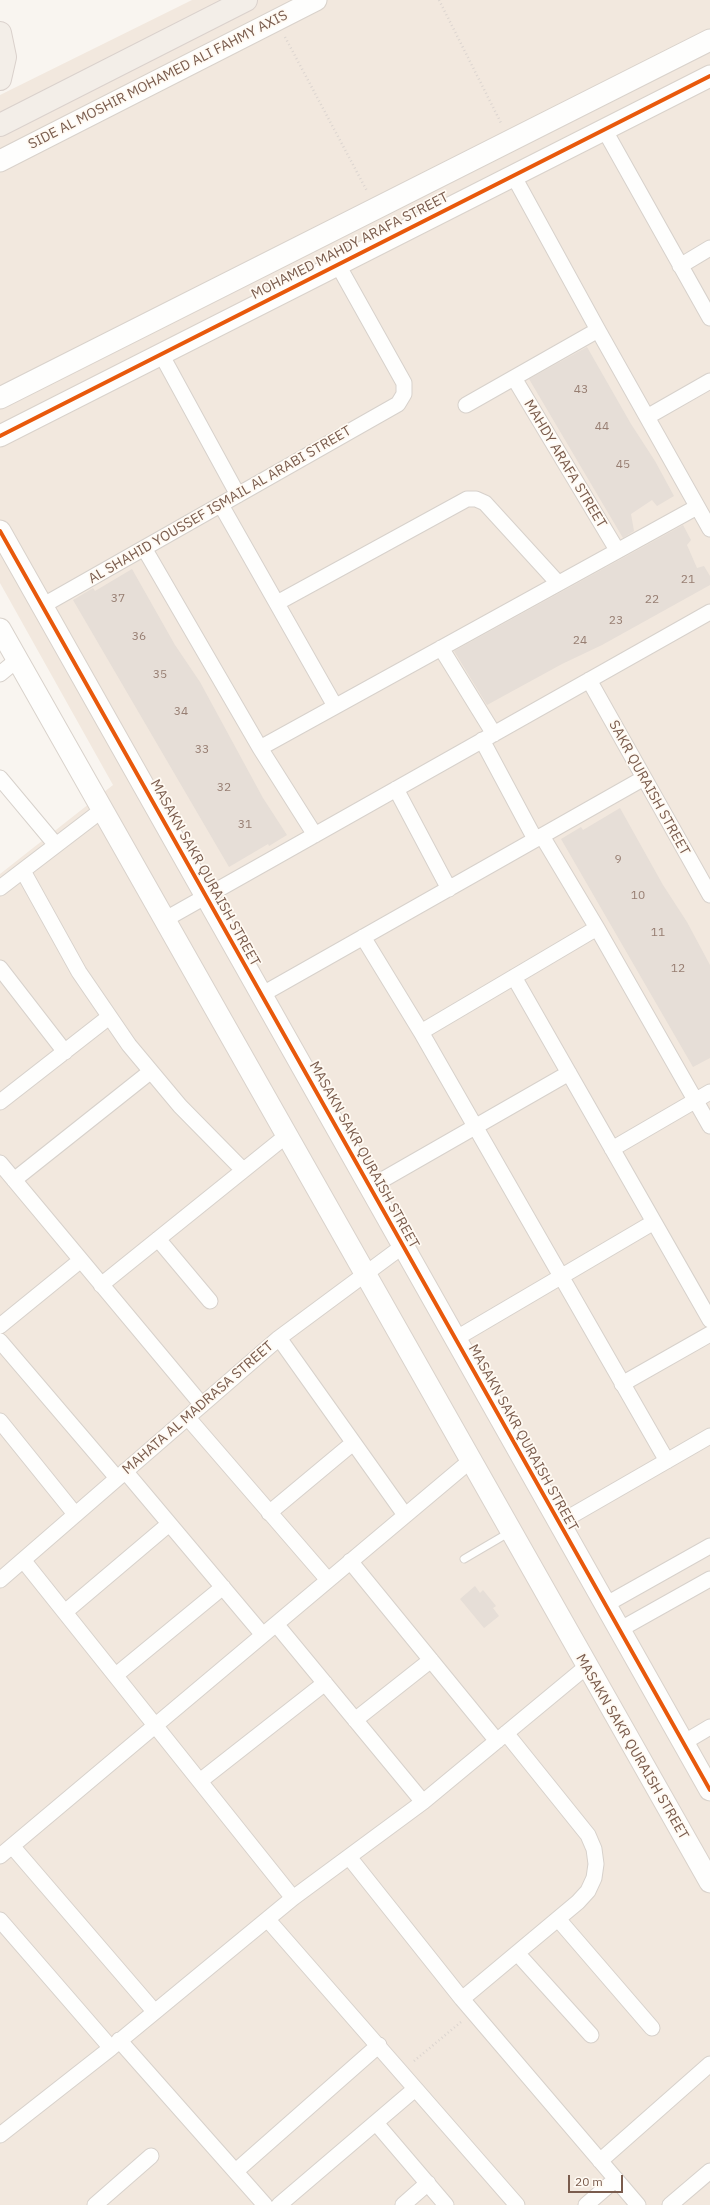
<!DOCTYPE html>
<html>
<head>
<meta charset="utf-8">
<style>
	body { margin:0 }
	#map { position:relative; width:710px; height:2205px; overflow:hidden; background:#f9f5f0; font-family:"IBM Plex Sans",sans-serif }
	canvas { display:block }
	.scale { position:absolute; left:568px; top:2175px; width:55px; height:18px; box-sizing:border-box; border:2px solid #7a5c4d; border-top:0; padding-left:5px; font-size:12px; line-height:14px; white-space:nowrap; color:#7a5c4d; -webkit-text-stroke:3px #fffaf3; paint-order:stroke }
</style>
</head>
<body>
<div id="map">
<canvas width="710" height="2205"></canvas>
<div class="scale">20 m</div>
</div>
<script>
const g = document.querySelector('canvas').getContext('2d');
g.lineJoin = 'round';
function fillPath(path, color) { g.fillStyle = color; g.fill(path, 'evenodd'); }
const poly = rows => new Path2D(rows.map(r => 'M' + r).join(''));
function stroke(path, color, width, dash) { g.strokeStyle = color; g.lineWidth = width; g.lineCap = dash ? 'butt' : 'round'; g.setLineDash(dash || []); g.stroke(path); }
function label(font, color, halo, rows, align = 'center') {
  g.font = font + ' "IBM Plex Sans",sans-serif'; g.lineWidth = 3.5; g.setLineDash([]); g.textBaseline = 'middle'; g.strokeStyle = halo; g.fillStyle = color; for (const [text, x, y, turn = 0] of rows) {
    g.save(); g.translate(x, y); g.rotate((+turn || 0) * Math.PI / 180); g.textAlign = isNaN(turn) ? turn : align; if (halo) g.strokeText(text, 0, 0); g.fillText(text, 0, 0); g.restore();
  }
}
const residential = poly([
	[192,0,710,0,710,2205,0,2205,0,874,113,785,0,583,0,95]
]);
const building = poly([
	[587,347,631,424,655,461,674,496,657,506,652,500,631,514,634,531,623,538,529,379],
	[683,525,691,540,687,545,697,568,704,566,710,576,710,585,602,645,562,664,487,705,454,651],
	[132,569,175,645,200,682,263,798,287,835,269,846,268,844,229,867,73,600,93,588,95,591],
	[620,808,663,885,687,922,710,965,710,1058,693,1067,561,839,581,827,583,830],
	[475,1586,480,1593,483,1590,496,1606,493,1608,499,1616,484,1628,460,1599]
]);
const path = poly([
	[439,0,501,123],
	[285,37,367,191],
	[414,2061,461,2022]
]);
const lane = poly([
	[464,1559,510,1532]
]);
const street = poly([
	[604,129,710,318],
	[513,175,598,330,710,529],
	[680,266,710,248],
	[161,354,238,495],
	[514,378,617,550],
	[466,405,598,330],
	[647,417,710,381],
	[221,505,335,706],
	[144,548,260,748,315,835],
	[277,603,467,499,476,499,485,503,558,583],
	[42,606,398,404,404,394,404,383,338,265],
	[441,648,494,734],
	[0,674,17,660],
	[589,680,710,895],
	[482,740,535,839],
	[260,748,697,507],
	[0,778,56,845],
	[396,789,449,889],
	[542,836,597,928,710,1126],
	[23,871,79,972,129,1045,180,1106,243,1170],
	[0,888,102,810],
	[164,920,710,612],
	[363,937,421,1032,667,1461],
	[0,968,65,1052],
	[514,977,710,1320],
	[261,995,644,778],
	[421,1032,597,928],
	[0,1102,109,1017],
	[612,1149,710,1092],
	[0,1163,202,1405],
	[14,1180,150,1072],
	[370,1187,569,1073],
	[158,1239,210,1301],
	[101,1285,286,1136],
	[0,1326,81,1260],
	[279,1338,405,1515],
	[455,1339,654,1222],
	[0,1341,117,1478],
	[622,1384,710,1334],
	[188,1418,328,1580],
	[0,1421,75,1514],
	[125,1471,263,1635],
	[269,1513,353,1443],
	[559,1523,710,1436],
	[23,1560,293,1898],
	[350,1561,497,1741],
	[0,1580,279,1338,403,1246],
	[605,1605,710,1546],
	[65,1612,169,1524],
	[276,1624,423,1802],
	[619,1630,710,1579],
	[116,1675,223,1587],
	[355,1720,431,1660],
	[683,1743,710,1727],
	[200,1781,325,1683],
	[12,1846,154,2011],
	[0,1856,470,1461],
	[349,1857,462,1999,638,2205],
	[558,1919,652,2028],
	[0,1920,111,2048],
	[268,1920,517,2205],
	[517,1953,591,2035],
	[462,1999,578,1902,588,1891,594,1878,596,1864,594,1849,588,1835,506,1733],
	[119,2040,265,2205],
	[376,2123,446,2205],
	[0,2135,111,2048,293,1898,423,1802,586,1667],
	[600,2161,710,2064],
	[236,2171,379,2045],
	[95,2205,151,2156],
	[279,2205,415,2089],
	[403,2205,428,2183],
	[586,2205,616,2179],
	[670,2205,710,2171]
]);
const secondary = poly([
	[0,161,316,0],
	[0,398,710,40],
	[0,436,710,76],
	[0,531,710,1790],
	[0,629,710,1882]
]);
const primary = poly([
	[0,33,5,57,0,79],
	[0,125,246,0]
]);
const cycleway = poly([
	[0,436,710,76],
	[0,531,710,1790]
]);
const numberNames = [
	["43",581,390],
	["44",602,427],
	["45",623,465],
	["21",688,580],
	["37",118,599],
	["22",652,600],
	["23",616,621],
	["36",139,637],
	["24",580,641],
	["35",160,675],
	["34",181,712],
	["33",202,750],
	["32",224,788],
	["31",245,825],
	["9",618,860],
	["10",638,896],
	["11",658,933],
	["12",678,969]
];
const streetNames = [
	["SIDE AL MOSHIR MOHAMED ALI FAHMY AXIS",158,80,-27],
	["MOHAMED MAHDY ARAFA STREET",350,246,-27],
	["MAHDY ARAFA STREET",565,464,59],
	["AL SHAHID YOUSSEF ISMAIL AL ARABI STREET",220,505,-30],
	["SAKR QURAISH STREET",649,788,61],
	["MASAKN SAKR QURAISH STREET",205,873,61],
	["MASAKN SAKR QURAISH STREET",364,1155,61],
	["MAHATA AL MADRASA STREET",198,1408,-41],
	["MASAKN SAKR QURAISH STREET",523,1438,61],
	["MASAKN SAKR QURAISH STREET",632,1747,60]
];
fillPath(residential, '#f2e8de');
fillPath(building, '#e6ded7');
stroke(lane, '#d7d1cb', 9);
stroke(street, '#d7d1cb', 17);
stroke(secondary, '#d9d2cb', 23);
stroke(primary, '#dad1cc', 24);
stroke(path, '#dcd5d0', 2.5, [1, 3]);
stroke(lane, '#fefefd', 7);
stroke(street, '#fefefd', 15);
stroke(secondary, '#fefefd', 21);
stroke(primary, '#f3eee8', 22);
stroke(cycleway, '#e8590c', 4);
label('12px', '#977e72', null, numberNames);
label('14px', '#7a5c4d', '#fffaf3', streetNames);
</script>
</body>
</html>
